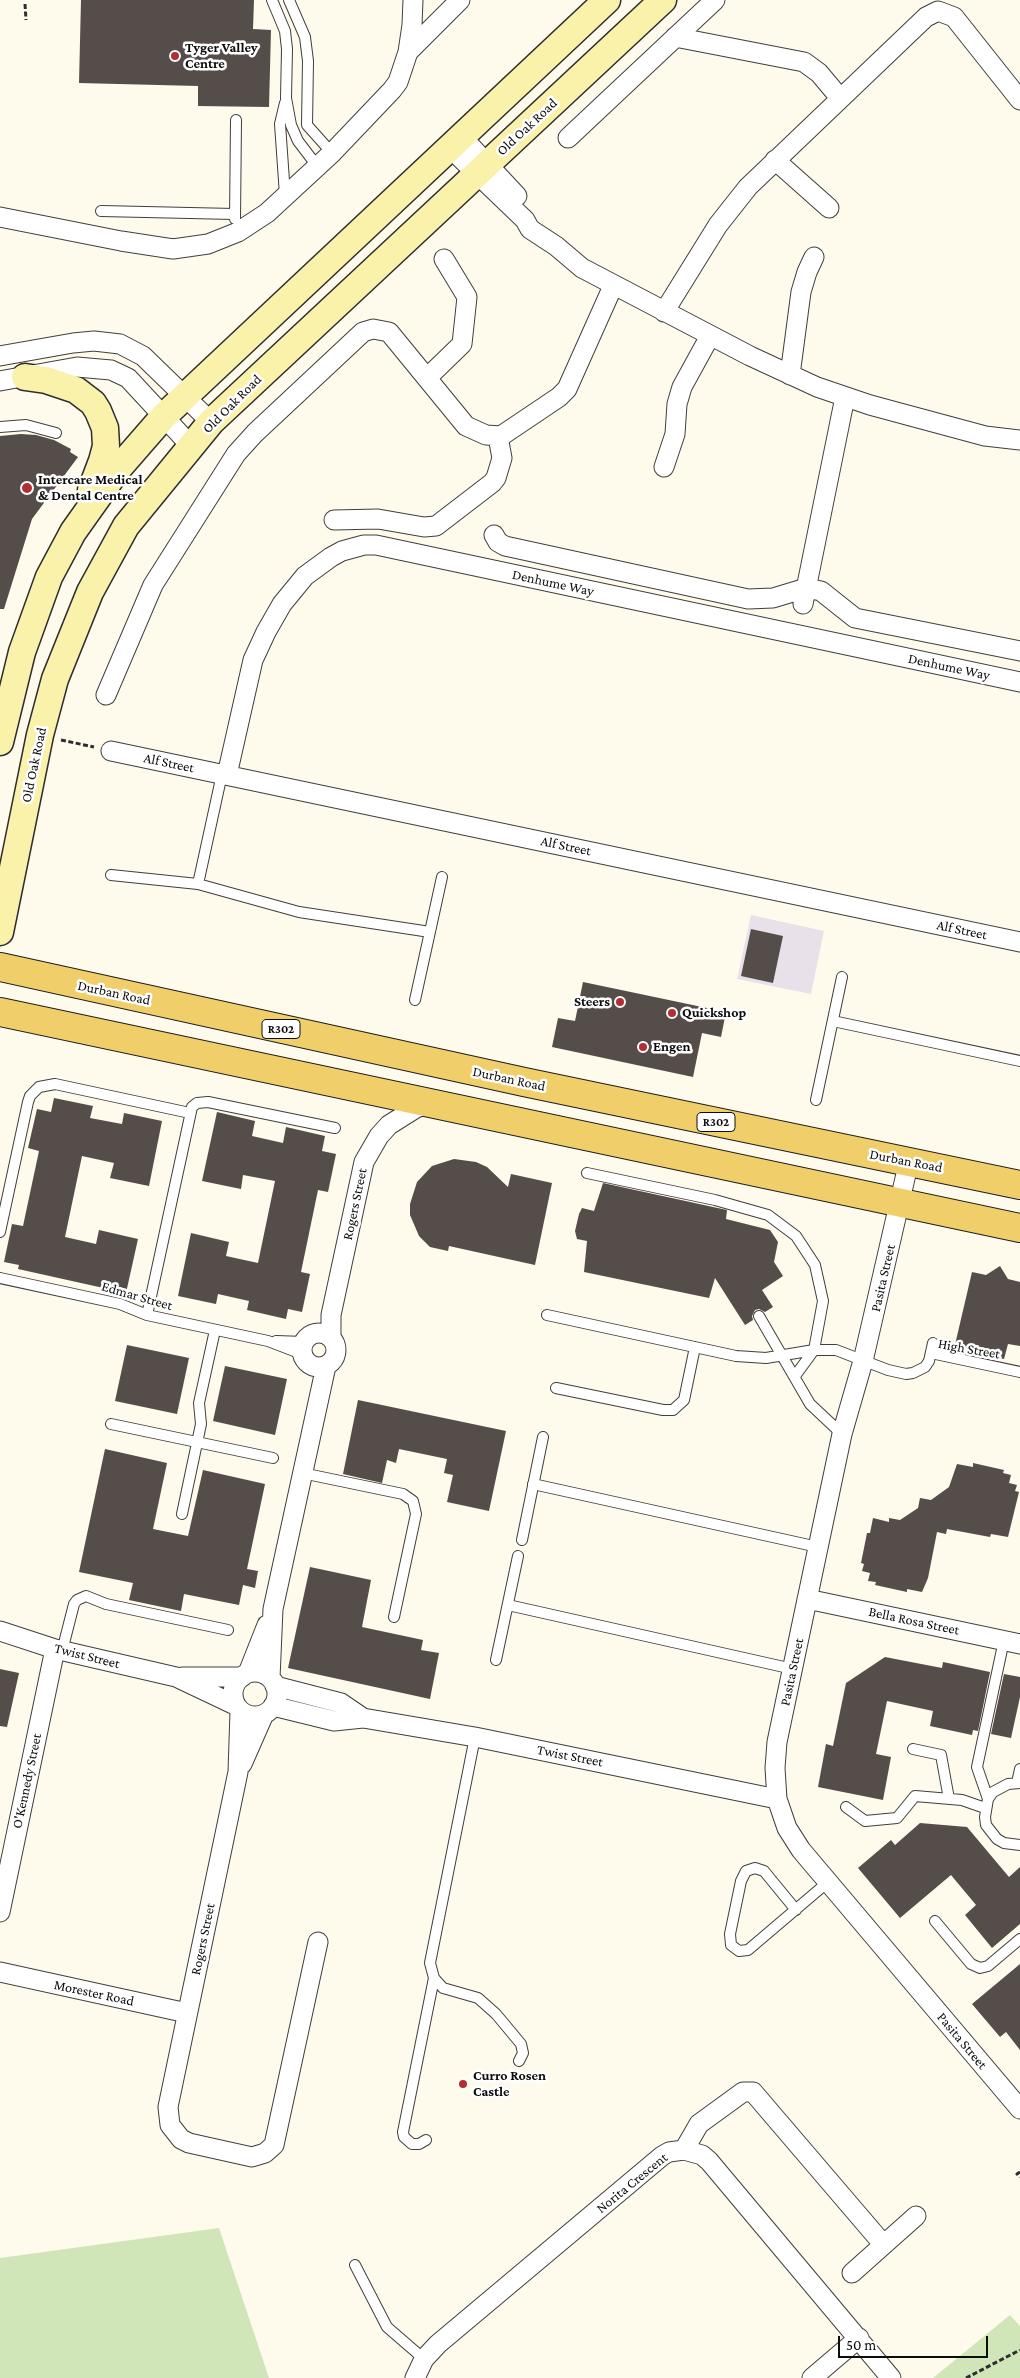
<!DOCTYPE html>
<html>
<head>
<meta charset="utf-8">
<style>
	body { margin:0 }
	#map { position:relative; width:1020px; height:2378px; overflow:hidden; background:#fefaec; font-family:"Crimson Pro",serif }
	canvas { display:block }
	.scale { position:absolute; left:838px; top:2336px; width:150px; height:22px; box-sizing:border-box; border:2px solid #0c0c0c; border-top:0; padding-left:6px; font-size:15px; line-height:18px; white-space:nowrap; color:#0c0c0c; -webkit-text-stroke:4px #fff; paint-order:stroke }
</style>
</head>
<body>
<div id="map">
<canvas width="1020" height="2378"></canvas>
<div class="scale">50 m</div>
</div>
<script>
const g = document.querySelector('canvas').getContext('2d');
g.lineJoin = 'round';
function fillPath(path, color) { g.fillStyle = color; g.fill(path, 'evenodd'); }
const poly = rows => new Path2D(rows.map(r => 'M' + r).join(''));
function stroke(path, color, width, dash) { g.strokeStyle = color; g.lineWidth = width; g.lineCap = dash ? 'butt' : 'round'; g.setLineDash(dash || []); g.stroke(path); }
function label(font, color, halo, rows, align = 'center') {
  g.font = font + ' "Crimson Pro",serif'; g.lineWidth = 5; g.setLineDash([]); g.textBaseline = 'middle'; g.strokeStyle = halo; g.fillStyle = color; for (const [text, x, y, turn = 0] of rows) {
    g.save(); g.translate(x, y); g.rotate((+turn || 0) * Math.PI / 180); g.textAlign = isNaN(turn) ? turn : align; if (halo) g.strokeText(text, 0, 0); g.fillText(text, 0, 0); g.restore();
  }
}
const industrial = poly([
	[751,915,824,931,811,994,737,979]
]);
const green = poly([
	[219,2228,269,2378,0,2378,0,2258],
	[1010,2315,1020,2326,1020,2378,933,2378]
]);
const building = poly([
	[81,0,254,0,253,29,271,30,269,107,198,106,198,86,79,83],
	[21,434,36,435,54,440,71,449,70,452,78,457,32,519,4,609,0,609,0,436],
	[751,929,783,936,773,983,741,976],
	[583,982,726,1012,721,1037,702,1033,693,1077,552,1047,558,1018,575,1021],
	[54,1098,93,1106,90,1118,122,1124,124,1113,162,1121,149,1186,110,1178,114,1163,82,1156,65,1237,96,1244,99,1230,138,1239,126,1293,18,1269,19,1265,4,1262,12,1224,23,1226,39,1151,28,1148,37,1109,51,1112],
	[217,1112,255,1121,252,1136,283,1143,286,1127,325,1136,322,1151,336,1154,328,1192,318,1190,301,1272,310,1274,302,1312,288,1309,286,1319,247,1310,249,1301,218,1294,216,1304,178,1296,191,1233,229,1242,226,1256,258,1263,275,1181,243,1175,241,1189,202,1181],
	[454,1159,476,1162,487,1167,508,1187,511,1174,552,1183,535,1265,449,1246,448,1251,430,1247,419,1236,410,1215,410,1204,417,1182,432,1166],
	[603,1183,713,1207,727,1210,726,1219,770,1230,778,1242,774,1262,783,1276,762,1290,773,1307,765,1312,759,1309,755,1310,752,1316,753,1320,745,1325,715,1278,709,1298,584,1272,587,1241,577,1239,575,1231,579,1214,582,1208,594,1211],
	[1000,1266,1008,1279,1020,1282,1020,1346,1008,1344,1004,1359,954,1349,972,1272,986,1275],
	[127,1345,189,1358,177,1414,115,1401],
	[225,1366,287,1379,275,1435,213,1421],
	[358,1400,506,1431,489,1511,447,1502,453,1475,444,1473,447,1459,399,1449,396,1463,387,1460,382,1483,343,1474],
	[105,1449,167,1463,153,1529,188,1536,203,1470,265,1484,247,1569,258,1571,255,1588,243,1585,239,1605,184,1594,181,1611,129,1600,133,1583,79,1572],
	[973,1463,1004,1470,1003,1473,1011,1475,1009,1483,1017,1485,1015,1491,1019,1492,1008,1537,991,1534,990,1537,947,1529,946,1534,937,1532,928,1578,922,1592,907,1589,907,1592,875,1585,876,1582,868,1581,870,1573,862,1571,864,1564,861,1563,867,1533,870,1533,873,1518,889,1522,889,1518,900,1520,918,1508,920,1498,931,1500,949,1487,957,1464,973,1467],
	[310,1567,371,1580,362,1627,423,1640,421,1650,439,1653,430,1699,288,1668],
	[885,1657,942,1668,943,1662,990,1672,978,1731,973,1730,972,1735,930,1726,933,1711,887,1701,876,1754,891,1757,883,1800,818,1787,826,1744,833,1746,846,1683],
	[0,1669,19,1673,7,1727,0,1726],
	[1004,1674,1020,1677,1020,1697,1011,1738,991,1734],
	[920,1823,967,1827,1009,1877,1020,1867,1020,1924,992,1948,965,1915,976,1905,951,1875,900,1918,858,1868,891,1840,895,1845],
	[1020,1964,1020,2050,1006,2032,1000,2037,972,2004]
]);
const path = poly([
	[25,4,26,20],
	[61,740,94,747],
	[1020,2172,1017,2174,1020,2177],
	[966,2378,1020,2350]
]);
const service = poly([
	[272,0,285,31,287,49,286,98,291,125,298,141,317,166],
	[289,0,305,37,308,61,307,125,332,153],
	[285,195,280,124,285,103],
	[101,211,234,214],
	[235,219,236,120],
	[0,427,26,425,56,433],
	[111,875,198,884,299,912,430,932],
	[198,884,222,774],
	[415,1000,442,877],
	[833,1021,1020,1061],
	[816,1100,842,977],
	[587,1173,715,1200,768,1215,796,1236,815,1265,823,1301,814,1350,795,1376],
	[0,1232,28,1102,30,1096,39,1087,55,1084,190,1113],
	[0,1278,120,1304,147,1315,268,1341,302,1354],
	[147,1315,192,1107,197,1103,208,1102,335,1128],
	[547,1315,736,1356,766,1358,814,1350,836,1350,888,1370,906,1374,913,1373,925,1367,929,1361,933,1343],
	[759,1316,810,1404,842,1434],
	[276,1341,304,1342],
	[931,1353,1020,1372],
	[556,1388,663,1410,673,1410,684,1400,695,1347],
	[111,1424,273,1458],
	[302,1473,403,1494,413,1501,416,1514,394,1617],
	[533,1484,818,1547],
	[182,1514,201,1424,199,1403,215,1330],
	[522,1540,543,1437],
	[508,1605,793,1669],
	[62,1651,74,1604,77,1600,86,1596,106,1604,228,1630],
	[496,1660,518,1556],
	[475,1737,430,1963,434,1978,443,1988,478,1998,496,2014,521,2044,523,2053,519,2061],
	[913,1749,941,1755,949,1799],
	[1017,1783,1020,1769],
	[1020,1783,1008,1784,993,1792,988,1799,985,1817,986,1825,997,1839,1004,1843,1020,1845],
	[988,1799,977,1767,1004,1640],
	[846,1807,865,1821,897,1818,915,1796,962,1800,985,1808],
	[796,1910,764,1871,755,1868,746,1871,741,1881,730,1934,731,1945,739,1951,748,1950,828,1882],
	[935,1921,971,1964,980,1968,988,1966,1020,1939],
	[426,2140,419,2144,412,2144,404,2137,403,2132,434,1978],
	[355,2265,387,2327,424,2359]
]);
const minor = poly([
	[675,37,804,62,819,73,840,98],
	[408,52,460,0],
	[462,137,517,196],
	[568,138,715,0],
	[450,148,525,220,530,229,556,246,582,268,750,356,817,387,870,405,985,436,1020,440],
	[775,160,829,208],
	[0,217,121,241,173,249,208,244,238,232,267,213,332,153,392,90,398,82,408,52,412,25,413,0],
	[664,312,718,225,748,187,926,17,938,11,954,17,1020,100],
	[0,356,73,343,94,341,120,344,143,356,211,422],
	[790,375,801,292,807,272,814,257],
	[427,378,462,344,467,297,444,259],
	[0,381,77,367,111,370,128,378,191,446],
	[664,467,675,434,677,404,682,387,710,336],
	[334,520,378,519,424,527,436,526,492,483,496,478,502,458,498,437],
	[494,535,498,542,505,546,748,599,773,598,806,588,821,591,855,618,1020,651],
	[803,604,845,397],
	[106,695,153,585,236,454,255,433,363,332,373,329,389,332,466,426,486,435,501,436,559,397,567,389,613,286],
	[111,751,1020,942],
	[227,775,253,660,266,632,282,604,305,576,331,557,342,551,364,545,376,545,1020,682],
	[909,1161,863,1361,842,1434,777,1742,775,1768,777,1799,787,1828,801,1850,1020,2109],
	'302 1350a17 17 0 1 1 34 0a17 17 0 1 1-34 0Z',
	[331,1337,331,1315,364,1162,379,1136,389,1125,416,1108,430,1103],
	[807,1599,1020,1644],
	[0,1631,55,1649,176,1677,235,1705],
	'233 1694a22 22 0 1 1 44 0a22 22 0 1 1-44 0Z',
	[248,1673,267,1625],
	[182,1677,242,1677],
	[270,1678,273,1609,326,1366],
	[275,1686,341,1703,363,1718],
	[273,1706,334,1721,363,1718,475,1737,777,1799],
	[240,1711,238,1772,168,2107,170,2125,181,2139,189,2143,252,2157,265,2153,274,2145,318,1942],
	[242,1764,264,1714],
	[0,1912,55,1649],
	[0,1972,187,2013],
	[684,2150,699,2124,743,2092,753,2092,883,2244],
	[852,2273,916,2216],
	[415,2378,424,2359,438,2344,662,2156,669,2152,684,2150,702,2155,709,2161,891,2378],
	[812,2378,859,2338]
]);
const secondary = poly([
	[25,377,46,380,76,390,93,403,98,411,105,428,106,446,102,461,91,490],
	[0,742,22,652,49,577,73,532,117,470,164,416,607,0],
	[0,932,40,735,55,679,90,592,126,526,211,422,663,0]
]);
const primary = poly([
	[0,967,524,1082,1020,1185],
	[0,1012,1020,1228]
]);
const markers = [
	[175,56,5,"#b32d34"],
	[27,488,6,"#b32d34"],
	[620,1002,5,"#b32d34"],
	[672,1013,5,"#b32d34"],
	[643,1047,5,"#b32d34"],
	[463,2084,5,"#b32d34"]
];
const shields = [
	[281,1029,38],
	[716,1122,38]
];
const shieldNames = [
	["R302",281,1029],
	["R302",716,1122]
];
const poiNames = [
	["Tyger Valley",185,48],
	["Centre",185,64],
	["Intercare Medical",38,480],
	["& Dental Centre",38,496],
	["Steers",610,1002,"right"],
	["Quickshop",682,1013],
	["Engen",653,1047],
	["Curro Rosen",473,2076],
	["Castle",473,2092]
];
const streetNames = [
	["Old Oak Road",527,127,-43],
	["Old Oak Road",232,404,-45],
	["Denhume Way",553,583,12],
	["Denhume Way",949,667,12],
	["Alf Street",169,763,12],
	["Old Oak Road",34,765,-78],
	["Alf Street",566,846,12],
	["Alf Street",962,930,12],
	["Durban Road",114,993,12],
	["Durban Road",509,1079,12],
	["Durban Road",906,1161,11],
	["Rogers Street",355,1204,-78],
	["Pasita Street",883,1278,-77],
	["Edmar Street",137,1296,16],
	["High Street",969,1349,10],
	["Bella Rosa Street",914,1621,12],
	["Twist Street",87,1656,14],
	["Pasita Street",792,1672,-78],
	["Twist Street",570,1756,11],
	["O'Kennedy Street",27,1781,-78],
	["Rogers Street",203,1939,-78],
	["Morester Road",94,1993,12],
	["Pasita Street",962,2041,50],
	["Norita Crescent",632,2183,-39]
];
fillPath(industrial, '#e9e1ea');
fillPath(green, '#d0e6b8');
fillPath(building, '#544d49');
stroke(service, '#3f3f3f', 12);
stroke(minor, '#3f3f3f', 21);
stroke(secondary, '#2e2e2e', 29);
stroke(primary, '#1d1d1d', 30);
stroke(path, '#2e2e2e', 3, [5, 2.5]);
stroke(service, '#fff', 10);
stroke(minor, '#fff', 19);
stroke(secondary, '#faf1ab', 26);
stroke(primary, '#f0cf6a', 28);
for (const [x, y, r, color] of markers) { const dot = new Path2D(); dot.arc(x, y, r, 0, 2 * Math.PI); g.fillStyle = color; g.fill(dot); stroke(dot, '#fff', 2); }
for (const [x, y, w] of shields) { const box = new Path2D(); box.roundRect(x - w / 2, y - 9.5, w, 19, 4); g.fillStyle = '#fff'; g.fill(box); stroke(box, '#0c0c0c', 1); }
label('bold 12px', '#0c0c0c', null, shieldNames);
label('bold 14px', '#0c0c0c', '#fff', poiNames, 'left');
label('14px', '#0c0c0c', '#fff', streetNames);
</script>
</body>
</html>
